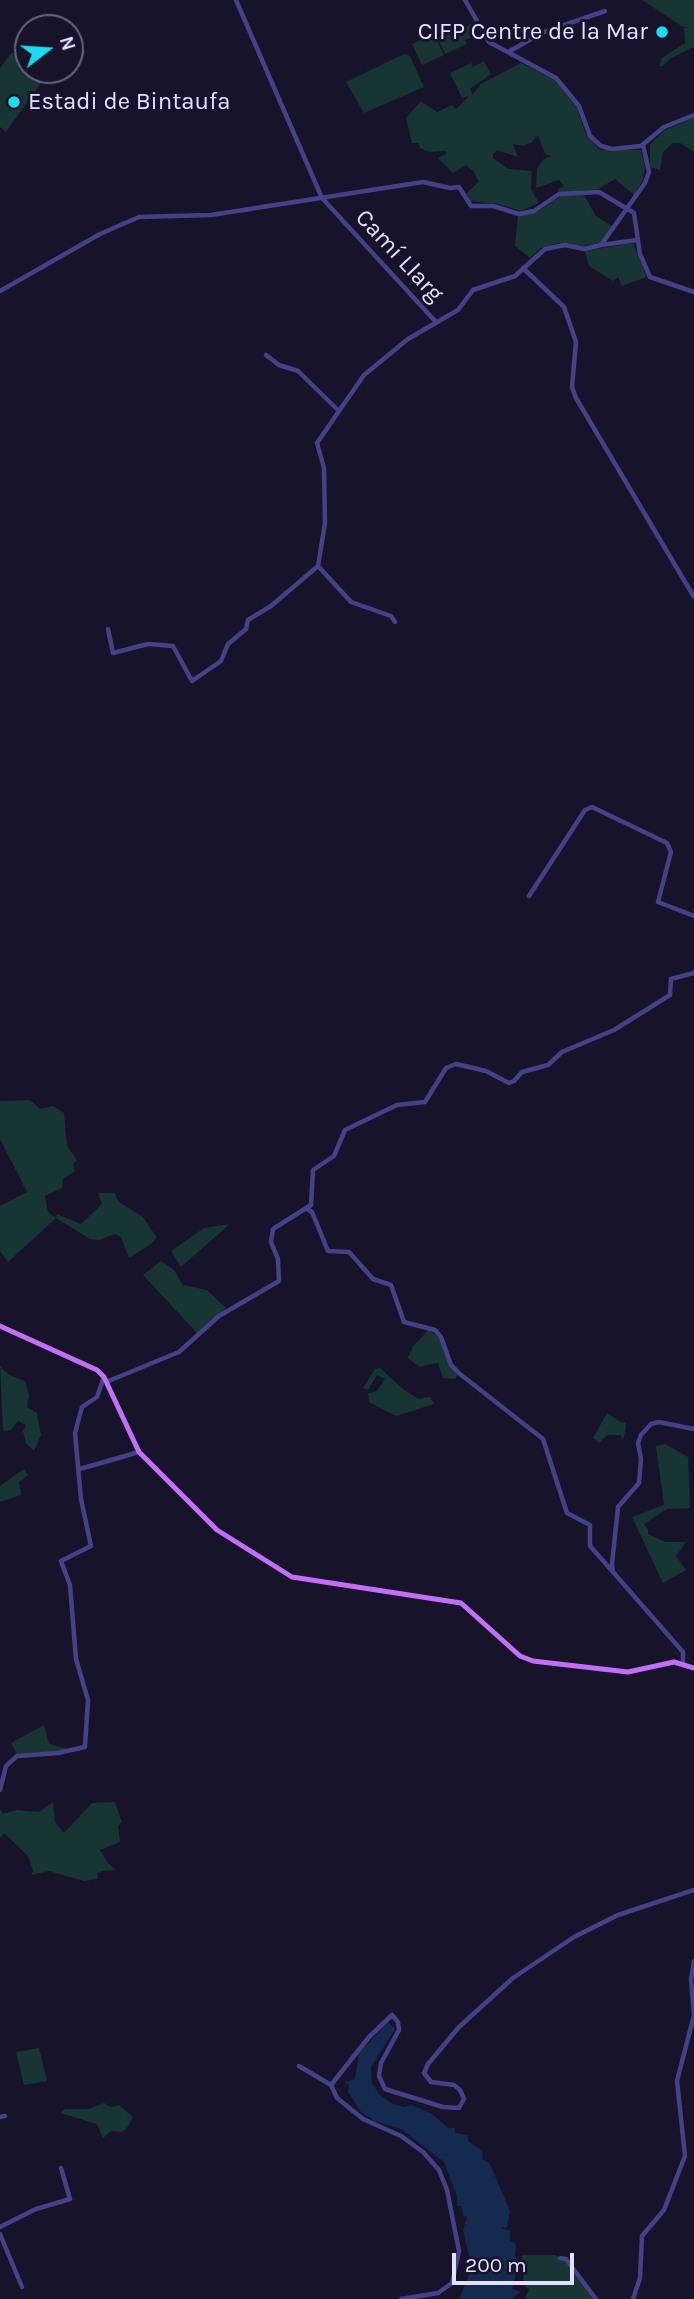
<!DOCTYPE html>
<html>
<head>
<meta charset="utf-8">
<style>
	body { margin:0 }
	#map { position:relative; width:694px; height:2299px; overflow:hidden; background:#17132b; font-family:Karla,sans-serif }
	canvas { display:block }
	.north { position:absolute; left:14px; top:14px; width:70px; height:70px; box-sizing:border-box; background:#17132b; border:2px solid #69657f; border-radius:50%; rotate:73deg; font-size:19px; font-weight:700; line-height:28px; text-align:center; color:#e3e0fd }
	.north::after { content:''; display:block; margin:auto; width:24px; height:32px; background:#1adcef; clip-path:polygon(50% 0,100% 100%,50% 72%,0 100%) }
	.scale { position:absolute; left:452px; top:2253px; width:122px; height:32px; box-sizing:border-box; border:4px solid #e3e0fd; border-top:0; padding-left:9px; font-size:21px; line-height:24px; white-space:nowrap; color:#e3e0fd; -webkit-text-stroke:5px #17132b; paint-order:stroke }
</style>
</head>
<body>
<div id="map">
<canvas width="694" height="2299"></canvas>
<div class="north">N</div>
<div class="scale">200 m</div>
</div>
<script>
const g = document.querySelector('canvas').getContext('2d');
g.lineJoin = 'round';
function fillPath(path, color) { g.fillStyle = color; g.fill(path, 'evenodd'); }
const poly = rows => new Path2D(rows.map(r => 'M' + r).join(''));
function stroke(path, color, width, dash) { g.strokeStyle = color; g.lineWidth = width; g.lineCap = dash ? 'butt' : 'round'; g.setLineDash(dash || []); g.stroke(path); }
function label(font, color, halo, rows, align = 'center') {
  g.font = font + ' Karla,sans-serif'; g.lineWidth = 6; g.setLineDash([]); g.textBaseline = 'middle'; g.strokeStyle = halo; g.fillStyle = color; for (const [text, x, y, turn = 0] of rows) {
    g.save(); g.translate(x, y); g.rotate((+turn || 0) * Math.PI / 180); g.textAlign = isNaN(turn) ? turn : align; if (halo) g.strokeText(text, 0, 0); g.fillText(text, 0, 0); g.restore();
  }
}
const green = poly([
	[642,0,694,0,694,47,671,58,663,66,659,66,662,58,685,43,684,28,690,27,683,27],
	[457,23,460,29,471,24,476,35,465,40,467,44,445,54,435,33],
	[434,34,444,55,422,65,412,44],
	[12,52,28,63,28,70,38,70,46,76,6,132,0,127,0,68],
	[404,54,410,56,424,87,364,113,346,82],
	[484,61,491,74,470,89,473,94,481,84,521,63,554,79,577,108,586,135,600,150,641,150,645,167,643,180,634,195,615,179,598,189,559,193,558,189,564,186,559,180,536,188,537,168,544,159,551,156,545,154,538,135,531,143,522,146,513,144,518,157,497,150,493,154,493,158,508,169,532,171,531,189,539,203,521,211,498,204,469,201,466,194,479,181,473,171,466,165,453,173,438,158,447,153,445,151,430,152,420,148,418,143,412,143,406,118,421,101,437,112,452,105,456,109,469,96,462,98,450,73,471,63,473,67],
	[694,118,694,152,680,143,673,143,663,152,660,170,650,167,650,145,665,130],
	[562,195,584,195,596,216,612,226,600,243,583,246,559,243,541,248,530,258,515,246,518,216,539,211],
	[633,243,647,277,622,286,618,277,613,281,589,266,585,251],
	[30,1100,40,1109,53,1106,64,1113,67,1146,77,1160,73,1164,75,1171,63,1179,62,1188,45,1196,48,1212,56,1218,57,1214,81,1224,102,1204,98,1193,114,1193,119,1202,143,1217,157,1238,151,1244,129,1258,121,1237,115,1234,99,1240,90,1239,56,1218,8,1262,0,1251,0,1206,27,1192,0,1139,0,1101],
	[230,1224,181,1267,171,1251,204,1228],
	[161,1261,174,1270,183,1285,207,1290,226,1308,197,1333,143,1275],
	[429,1330,440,1338,449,1365,458,1374,455,1379,443,1378,438,1363,419,1367,408,1358,413,1346],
	[0,1366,9,1375,25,1381,29,1396,27,1407,37,1413,41,1435,34,1451,26,1443,23,1431,26,1425,18,1421,11,1430,3,1431],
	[380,1368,404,1390,419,1399,430,1397,434,1404,396,1416,369,1402,368,1393,377,1391,385,1379,377,1375,368,1390,363,1388,375,1369],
	[607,1413,622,1423,626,1422,626,1428,623,1439,620,1435,607,1435,599,1443,593,1438],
	[665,1444,688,1457,690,1508,667,1509,644,1524,648,1529,648,1534,665,1542,686,1542,676,1556,686,1570,663,1583,632,1517,664,1505,656,1446],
	[24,1469,28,1475,19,1482,21,1495,0,1502,0,1486],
	[44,1725,49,1744,72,1750,17,1754,11,1743],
	[53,1802,55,1822,64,1833,92,1803,115,1802,122,1822,118,1826,120,1842,100,1850,107,1862,116,1870,103,1871,97,1873,98,1879,84,1881,49,1871,31,1875,33,1871,28,1856,4,1833,0,1838,0,1809,3,1814,17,1810,39,1812],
	[39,2048,47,2081,24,2085,16,2052],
	[104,2103,111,2107,119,2105,133,2117,127,2128,122,2132,111,2131,103,2138,97,2124,60,2113,65,2109,88,2109],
	[521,2255,555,2255,568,2263,593,2299,524,2299,529,2290,523,2283,524,2267]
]);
const water = poly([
	[388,2022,395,2029,371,2067,372,2083,379,2094,391,2103,404,2107,412,2105,432,2114,448,2128,455,2128,455,2133,468,2135,468,2141,483,2151,482,2159,490,2164,510,2211,507,2227,500,2228,510,2231,510,2240,516,2245,515,2256,519,2263,512,2289,521,2292,511,2299,459,2299,472,2268,463,2230,467,2217,463,2216,462,2206,457,2206,457,2196,444,2162,401,2129,374,2121,361,2112,348,2092,349,2084,344,2083,355,2079,359,2053]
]);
const minor = poly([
	[236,0,322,198,436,322],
	[465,0,489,42,556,78,579,106,590,136,601,146,612,149,641,146,664,127,694,115],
	[508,52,544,32,605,11],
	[601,245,637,240],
	[523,268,564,307,576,342,572,387,576,398,694,597],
	[0,291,100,234,139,217,211,215,423,182,450,188,459,187,471,206,493,206,519,214,534,211,559,194,599,192,634,213,640,254,650,277,694,292],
	[266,355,279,365,298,371,338,410],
	[318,566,351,602,391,616,395,622],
	[108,629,113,653,148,644,173,646,192,681,221,661,228,644,246,629,248,620,271,606,318,566,325,523,324,468,317,443,364,375,408,339,458,310,473,290,515,276,545,249,565,245,584,249,601,245,645,183,649,172,643,145],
	[529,896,585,810,592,807,667,843,671,852,658,902,694,916],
	[307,1209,312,1212,328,1251,349,1252,373,1279,391,1285,404,1322,435,1330,441,1337,451,1365,460,1374,543,1439,567,1513,590,1525,590,1546,613,1572],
	[106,1382,179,1352,219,1316,279,1281,278,1259,271,1242,273,1229,311,1205,313,1170,334,1156,345,1130,397,1105,425,1102,446,1068,456,1064,486,1071,509,1083,514,1081,522,1072,548,1065,562,1052,614,1030,670,995,671,979,694,973],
	[80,1469,139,1452],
	[683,1664,683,1652,613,1572,612,1564,618,1507,639,1483,641,1459,638,1443,641,1435,651,1424,659,1422,694,1429],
	[0,1790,6,1766,17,1756,58,1753,85,1747,88,1700,76,1659,70,1585,61,1561,91,1546,81,1499,75,1433,82,1407,97,1397,104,1377],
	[299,2066,331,2085],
	[331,2085,369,2037,392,2015,398,2022,399,2030,381,2063,379,2076,385,2089,443,2107,459,2108,464,2099,460,2090,454,2085,431,2082,424,2073,428,2064,459,2027,513,1978,574,1937,618,1915,694,1890],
	[331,2085,337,2098,363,2119,401,2136,423,2152,439,2170,447,2190,459,2251,452,2283,438,2293,401,2299],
	[0,2117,5,2116],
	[0,2227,36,2209,70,2199,61,2168],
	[0,2234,22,2287],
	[560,2258,566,2259,596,2299],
	[633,2299,640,2278,642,2236,664,2210,685,2156,677,2081,694,2015,691,1980,694,1961]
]);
const major = poly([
	[0,1326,97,1370,104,1377,139,1452,217,1530,292,1577,461,1603,520,1656,533,1661,628,1672,674,1662,694,1668]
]);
const markers = [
	[662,32,7,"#1adcef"],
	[14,102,7,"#1adcef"]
];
const poiNames = [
	["CIFP Centre de la Mar",648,32],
	["Estadi de Bintaufa",28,102,"left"]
];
const streetNames = [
	["Camí Llarg",399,256,47]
];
fillPath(green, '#173533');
fillPath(water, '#142b4f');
stroke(minor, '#444286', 4.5);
stroke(major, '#c16ff5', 5);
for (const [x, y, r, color] of markers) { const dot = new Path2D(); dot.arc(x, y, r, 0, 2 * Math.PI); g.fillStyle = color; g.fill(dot); stroke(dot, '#17132b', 2.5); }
label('24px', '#e3e0fd', '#17132b', poiNames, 'right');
label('24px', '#e3e0fd', '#17132b', streetNames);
</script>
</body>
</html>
